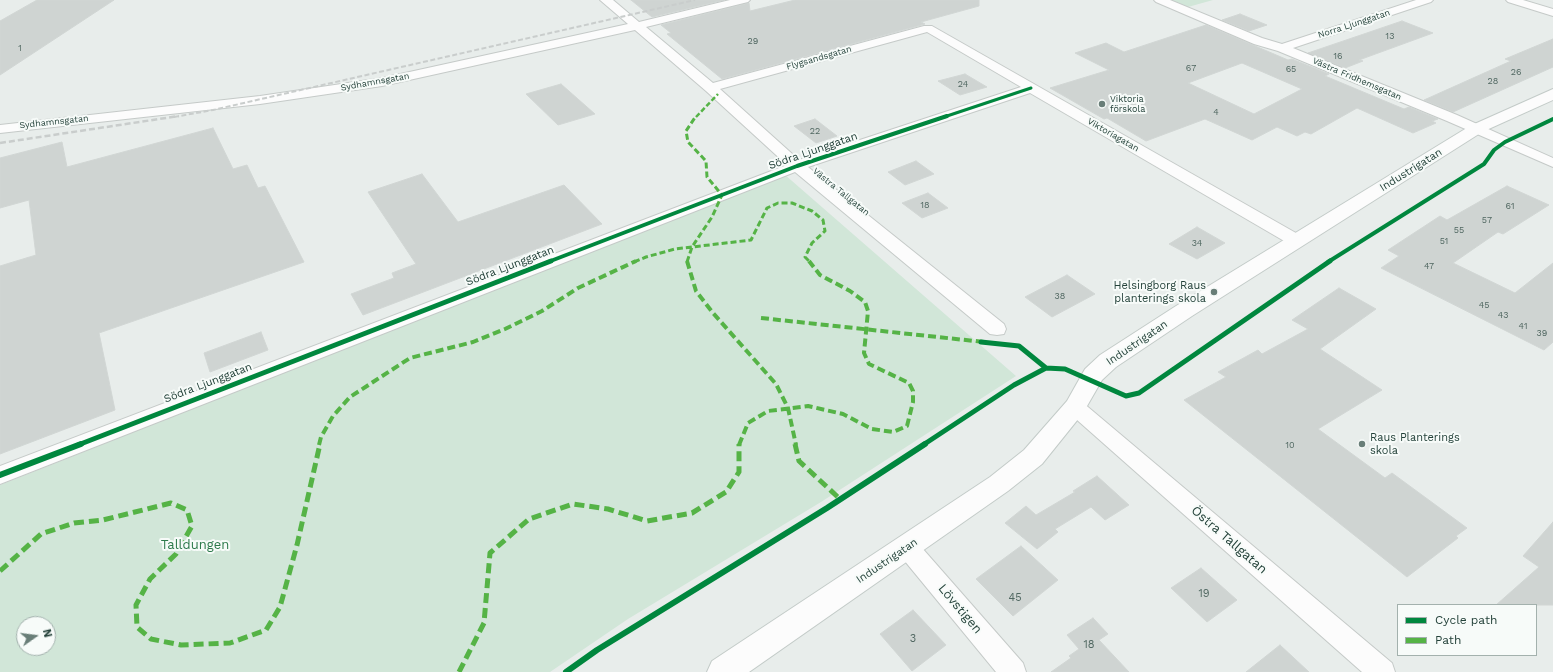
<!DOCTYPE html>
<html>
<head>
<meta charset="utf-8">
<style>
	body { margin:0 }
	#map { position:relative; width:1553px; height:672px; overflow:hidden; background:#e8edeb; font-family:"Work Sans",sans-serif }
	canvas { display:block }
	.legend { position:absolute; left:1397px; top:604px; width:140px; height:52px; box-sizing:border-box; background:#f7fbf9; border:1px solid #a3b1ad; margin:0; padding:5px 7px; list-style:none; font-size:12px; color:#24423a }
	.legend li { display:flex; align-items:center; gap:8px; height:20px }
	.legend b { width:20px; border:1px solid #a3b1ad }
	.north { position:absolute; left:16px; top:616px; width:40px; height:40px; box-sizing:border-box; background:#f7fbf9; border:1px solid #a3b1ad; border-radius:50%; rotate:76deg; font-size:11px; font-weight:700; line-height:16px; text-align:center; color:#24423a }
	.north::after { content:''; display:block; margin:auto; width:14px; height:18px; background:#697e78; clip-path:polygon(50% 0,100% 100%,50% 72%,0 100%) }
</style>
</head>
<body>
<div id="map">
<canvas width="1553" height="672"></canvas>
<ul class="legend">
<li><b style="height:5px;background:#00873e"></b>Cycle path</li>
<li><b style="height:5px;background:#55b346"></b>Path</li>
</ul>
<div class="north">N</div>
</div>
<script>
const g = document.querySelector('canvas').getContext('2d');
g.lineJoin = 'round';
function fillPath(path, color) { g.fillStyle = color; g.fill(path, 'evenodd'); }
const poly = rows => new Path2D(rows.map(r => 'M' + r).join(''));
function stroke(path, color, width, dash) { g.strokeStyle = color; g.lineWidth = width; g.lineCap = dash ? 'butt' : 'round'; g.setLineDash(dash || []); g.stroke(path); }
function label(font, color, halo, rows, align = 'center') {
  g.font = font + ' "Work Sans",sans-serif'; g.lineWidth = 4; g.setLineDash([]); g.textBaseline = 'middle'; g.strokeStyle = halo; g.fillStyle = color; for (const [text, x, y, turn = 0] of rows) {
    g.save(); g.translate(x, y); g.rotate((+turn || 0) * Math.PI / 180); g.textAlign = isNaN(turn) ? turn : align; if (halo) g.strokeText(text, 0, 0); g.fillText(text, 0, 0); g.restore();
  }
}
const green = poly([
	[1170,0,1213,0,1188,7],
	[784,174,1016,376,821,502,628,619,550,672,0,672,0,485],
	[24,624,48,624,48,648,24,648]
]);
const building = poly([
	[37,0,114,0,0,75,0,21,37,0],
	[631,0,724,0,652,17,631,0],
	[795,0,979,0,979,6,921,22,925,24,722,79,667,34,671,33,661,25,749,3,750,11,795,0],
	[1240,14,1267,25,1249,31,1222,20,1240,14],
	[1402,21,1433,33,1359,60,1363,61,1345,68,1308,53,1402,21],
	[1206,25,1288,60,1292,59,1329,74,1325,76,1404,109,1409,107,1438,119,1432,121,1436,123,1413,133,1357,108,1311,134,1305,132,1297,136,1277,127,1252,140,1205,119,1146,141,1107,118,1104,119,1050,88,1109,70,1075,53,1106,43,1124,52,1206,25],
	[1242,63,1302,89,1254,114,1188,83,1242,63],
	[1553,39,1553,67,1453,112,1424,100,1511,61,1505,59,1553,39],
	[965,74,987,87,960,95,938,81,965,74],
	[561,84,595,114,558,125,526,94,561,84],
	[815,119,837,136,816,143,794,126,815,119],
	[213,128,233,169,247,165,258,188,265,186,304,262,99,333,115,410,0,454,0,266,36,255,29,200,0,208,0,158,62,142,67,167,213,128],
	[916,161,934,174,905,185,888,172,916,161],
	[422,174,458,222,564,185,602,224,363,315,351,294,394,278,392,273,416,264,368,192,422,174],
	[1507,186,1549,205,1503,234,1498,232,1453,263,1515,293,1553,263,1553,342,1544,350,1381,268,1399,256,1388,250,1440,216,1447,220,1507,186],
	[928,193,948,208,922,218,902,203,928,193],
	[1197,227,1225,243,1197,259,1169,244,1197,227],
	[1067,275,1095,294,1052,317,1025,297,1067,275],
	[1339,288,1376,309,1320,349,1382,390,1318,429,1385,478,1392,473,1467,528,1456,536,1458,538,1407,577,1184,400,1226,377,1218,372,1258,350,1262,354,1308,329,1292,320,1339,288],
	[261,332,268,350,210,372,204,353,261,332],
	[1097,476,1129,505,1105,520,1091,507,1055,529,1058,532,1037,549,1005,523,1026,506,1036,515,1075,492,1073,491,1097,476],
	[1553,522,1553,605,1496,605,1539,567,1523,556,1553,522],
	[1021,546,1058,580,1013,616,976,579,1021,546],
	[1201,568,1237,600,1207,622,1171,588,1201,568],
	[913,610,946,645,912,671,880,634,913,610],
	[1093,618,1108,634,1099,640,1129,672,1051,672,1071,658,1069,656,1079,649,1067,635,1093,618],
	[1280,645,1309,672,1246,672,1280,645]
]);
const street = poly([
	[600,0,613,0,639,22,730,0,750,0,748,2,646,27,713,83,924,26,932,26,1303,237,1305,241,1303,245,1297,246,1291,245,1030,93,808,167,1004,324,1006,329,1004,334,997,335,990,334,795,172,0,484,0,466,787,165,706,91,635,30,382,86,260,104,0,133,0,125,260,96,382,78,628,24,600,0],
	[927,32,1021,87,799,160,720,89,927,32],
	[1154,0,1170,0,1262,38,1282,44,1416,0,1433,0,1431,2,1293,48,1457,115,1553,158,1553,167,1447,121,1278,51,1254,44,1156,2,1154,0],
	[1506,0,1523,0,1553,9,1553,16,1508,2,1506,0],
	[1075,399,1082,402,1392,663,1395,672,1362,672,1068,412,1065,407,1068,402,1075,399],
	[907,537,915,540,1023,663,1026,672,996,672,899,554,895,547,899,540,907,537]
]);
const secondary = poly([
	[1553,89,1553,100,1482,132,1192,316,1116,367,1102,380,1083,413,1042,464,1008,491,749,672,707,672,712,661,990,477,1024,450,1067,401,1085,369,1100,355,1176,306,1470,126,1553,89]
]);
const railFar1 = poly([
	[174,117,213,110,695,0]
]);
const rail = poly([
	[0,143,179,116]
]);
const quietFar3 = poly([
	[696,117,718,94]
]);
const quietFar2 = poly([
	[634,262,646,257,675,249,751,240,767,208,778,203,792,203,812,211,823,220,825,231,812,243,805,257,810,262],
	[687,262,692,247,712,217,722,195,707,177,706,161,688,142,686,131,696,116]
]);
const quietFar1 = poly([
	[687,261,696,291,713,313,776,384,788,408,796,445],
	[761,318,984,342],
	[319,445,321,437,333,416,350,397,410,358,473,342,505,329,542,311,578,288,636,261],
	[739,445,748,423,768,411,808,406,843,414,872,429,893,432,907,426,913,402,913,391,909,383,869,364,864,353,868,311,865,302,850,291,820,275,809,261]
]);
const quiet = poly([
	[795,444,799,461,841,500],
	[0,571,41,534,74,523,103,520,171,503,187,510,192,526,176,554,150,579,136,605,137,627,151,639,181,645,230,643,266,630,280,607,297,545,320,444],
	[459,672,484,623,490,553,529,519,573,504,608,509,647,521,692,513,726,492,739,472,739,444]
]);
const cyclewayFar3 = poly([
	[944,117,1031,88]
]);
const cyclewayFar2 = poly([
	[548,262,797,166,947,116],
	[1328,262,1484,164,1494,150,1505,142,1553,119]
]);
const cyclewayFar1 = poly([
	[981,342,1019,346,1046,368],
	[78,445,551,261],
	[923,445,1014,385,1046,368,1065,369,1126,396,1139,393,1330,261]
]);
const cycleway = poly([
	[0,475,81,444],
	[566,672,597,650,827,508,925,444]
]);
const markers = [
	[1102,104,4,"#697e78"],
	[1214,292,4,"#697e78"],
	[1362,444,4,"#697e78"]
];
const farStreetnames = [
	["Norra Ljunggatan",1354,24,-18],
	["Flygsandsgatan",819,58,-16],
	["Västra Fridhemsgatan",1357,79,23],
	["Sydhamnsgatan",375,82,-10],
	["Sydhamnsgatan",54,122,-6],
	["Viktoriagatan",1113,135,30],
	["Västra Tallgatan",841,192,39]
];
const numberNames = [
	["13",1390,36],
	["29",753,41],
	["1",20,48],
	["16",1338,56],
	["67",1191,68],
	["65",1291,69],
	["26",1516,72],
	["28",1493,81],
	["24",963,84],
	["4",1216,112],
	["22",815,131],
	["18",925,205],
	["61",1510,206],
	["57",1487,220],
	["55",1459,230],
	["51",1444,241],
	["34",1197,243],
	["47",1429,266],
	["38",1060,296],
	["45",1484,305],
	["43",1503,315],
	["41",1523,326],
	["39",1542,333],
	["10",1290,445]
];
const farPoinames = [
	["Viktoria",1110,99],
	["förskola",1110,109]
];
const streetNames = [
	["Södra Ljunggatan",813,151,-19],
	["Industrigatan",1411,170,-32],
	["Södra Ljunggatan",510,266,-21],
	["Industrigatan",1137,343,-34],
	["Södra Ljunggatan",208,383,-21],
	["Industrigatan",887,561,-34]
];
const poiNames = [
	["Helsingborg Raus",1206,286],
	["planterings skola",1206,299],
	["Raus Planterings",1370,438,"left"],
	["skola",1370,451,"left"]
];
const nearNumbernames = [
	["19",1204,594],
	["45",1015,598],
	["3",913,639],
	["18",1089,645]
];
const nearStreetnames = [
	["Östra Tallgatan",1229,540,41],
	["Lövstigen",960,609,50]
];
const nearParknames = [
	["Talldungen",195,545]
];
fillPath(green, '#d1e6d8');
fillPath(building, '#cfd4d2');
stroke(building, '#d1d6d4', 1);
stroke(street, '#c5cac8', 2);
stroke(secondary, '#c3cbc8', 2);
fillPath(street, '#fcfcfc');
fillPath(secondary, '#fcfcfc');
stroke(railFar1, '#c9cdcc', 2, [5, 2.5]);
stroke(rail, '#c9cdcc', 2.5, [6, 3]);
stroke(quietFar3, '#55b346', 2.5, [5, 2.5]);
stroke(quietFar2, '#55b346', 3, [6, 3]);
stroke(quietFar1, '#55b346', 4, [8, 4]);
stroke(quiet, '#55b346', 5, [10, 5]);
stroke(cyclewayFar3, '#00873e', 3);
stroke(cyclewayFar2, '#00873e', 4);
stroke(cyclewayFar1, '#00873e', 5);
stroke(cycleway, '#00873e', 6);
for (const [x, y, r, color] of markers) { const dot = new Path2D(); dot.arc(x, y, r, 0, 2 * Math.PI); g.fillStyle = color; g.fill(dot); stroke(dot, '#f7fbf9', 1.5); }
label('9px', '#24423a', '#f7fbf9', farStreetnames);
label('9px', '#506761', null, numberNames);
label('9px', '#24423a', '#f7fbf9', farPoinames, 'left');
label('11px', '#24423a', '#f7fbf9', streetNames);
label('11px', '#24423a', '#f7fbf9', poiNames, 'right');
label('11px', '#506761', null, nearNumbernames);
label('13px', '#24423a', '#f7fbf9', nearStreetnames);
label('13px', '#2d7a4b', '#f7fbf9', nearParknames);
</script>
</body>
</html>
